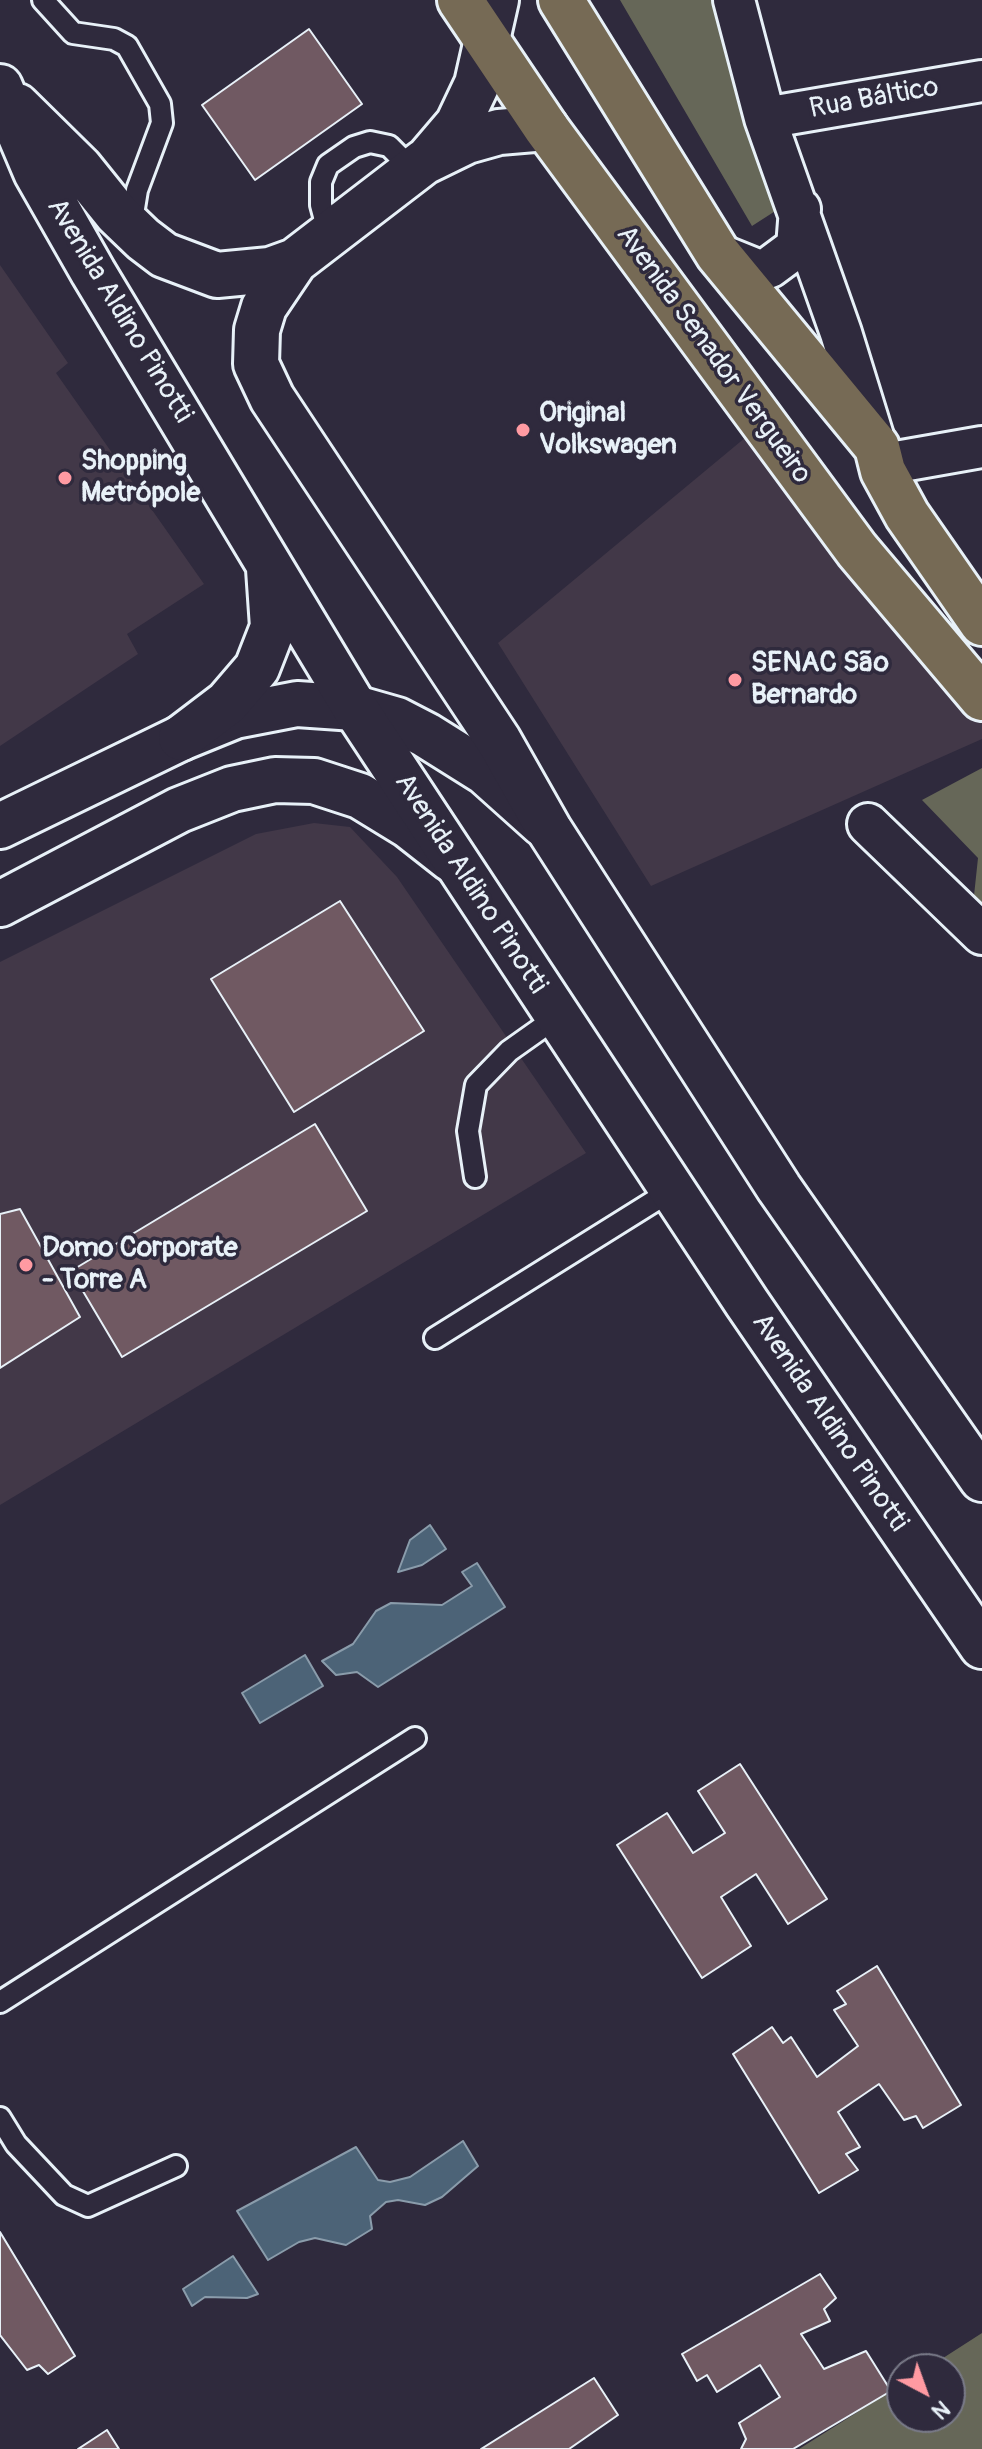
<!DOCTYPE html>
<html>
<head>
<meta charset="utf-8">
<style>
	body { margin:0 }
	#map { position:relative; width:982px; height:2449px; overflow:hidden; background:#2f2a3d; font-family:Pangolin,sans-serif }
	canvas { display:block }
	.north { position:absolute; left:886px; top:2353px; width:80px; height:80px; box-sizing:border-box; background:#2f2a3d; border:2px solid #797a88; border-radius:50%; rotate:139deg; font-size:22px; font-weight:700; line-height:32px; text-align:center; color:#e8f1f8 }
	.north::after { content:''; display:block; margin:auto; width:28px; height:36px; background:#ff9aa2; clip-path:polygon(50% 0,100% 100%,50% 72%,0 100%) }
</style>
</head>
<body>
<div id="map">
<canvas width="982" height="2449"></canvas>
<div class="north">N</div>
</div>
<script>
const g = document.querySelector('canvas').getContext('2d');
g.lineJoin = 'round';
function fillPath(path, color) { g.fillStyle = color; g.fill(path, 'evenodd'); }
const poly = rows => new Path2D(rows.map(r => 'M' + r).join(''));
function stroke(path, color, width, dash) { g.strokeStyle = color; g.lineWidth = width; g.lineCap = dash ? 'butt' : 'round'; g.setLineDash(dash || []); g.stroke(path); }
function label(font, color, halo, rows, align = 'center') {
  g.font = font + ' Pangolin,sans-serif'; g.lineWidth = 7; g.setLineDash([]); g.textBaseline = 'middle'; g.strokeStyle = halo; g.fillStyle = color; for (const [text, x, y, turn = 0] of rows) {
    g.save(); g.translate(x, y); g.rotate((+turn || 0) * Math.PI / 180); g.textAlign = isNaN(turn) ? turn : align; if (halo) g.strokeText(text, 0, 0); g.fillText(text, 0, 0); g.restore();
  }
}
const built = poly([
	[0,265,68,363,56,373,204,584,127,634,138,654,0,746],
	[746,437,840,556,982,716,982,739,651,886,498,643],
	[314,823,350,827,397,877,586,1153,0,1505,0,962,256,834]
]);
const green = poly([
	[620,0,714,0,780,208,752,226],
	[982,768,982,914,973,905,978,858,922,800],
	[982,2333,982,2449,799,2449,902,2384,902,2417,950,2417,950,2369,926,2369]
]);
const water = poly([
	[430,1525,446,1549,422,1565,398,1572,410,1540,430,1525],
	[477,1563,505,1607,378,1687,357,1672,336,1675,322,1661,353,1644,376,1611,391,1603,442,1605,472,1586,462,1572,477,1563],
	[305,1655,323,1686,260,1723,242,1693,305,1655],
	[463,2141,478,2166,442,2197,425,2205,398,2200,386,2202,370,2216,372,2229,346,2245,315,2238,299,2242,268,2260,237,2211,356,2147,378,2180,390,2182,410,2177,463,2141],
	[233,2256,258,2294,247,2298,205,2297,192,2306,183,2289,233,2256]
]);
const building = poly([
	[309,29,362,104,255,180,202,105,309,29],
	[340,901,424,1031,294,1112,211,979,340,901],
	[315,1124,367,1211,122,1357,71,1271,315,1124],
	[20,1209,80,1317,0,1368,0,1214,20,1209],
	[740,1764,827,1899,788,1924,756,1874,721,1897,751,1946,702,1978,617,1845,667,1813,693,1853,725,1833,698,1791,740,1764],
	[877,1966,961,2105,923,2128,916,2116,904,2120,879,2084,838,2112,860,2147,846,2154,858,2170,819,2193,733,2054,772,2027,783,2043,791,2037,817,2077,858,2046,834,2010,846,2004,837,1991,877,1966],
	[0,2232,75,2356,48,2374,39,2365,27,2370,0,2335,0,2232],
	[820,2274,836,2298,824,2309,830,2321,801,2334,824,2369,866,2351,891,2391,793,2449,741,2449,746,2439,739,2423,780,2397,760,2365,717,2392,707,2375,697,2381,682,2354,820,2274],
	[594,2378,618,2415,569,2449,481,2449,594,2378],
	[107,2430,119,2449,78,2449,107,2430]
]);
const service = poly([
	[43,0,73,33,114,39,127,46,160,104,162,123,137,190,131,227],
	[329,235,321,205,321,182,328,165,354,147,370,142,389,146,413,170],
	[475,1177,468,1131,476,1085,509,1051,557,1017],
	[435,1338,672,1190],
	[0,2002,415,1738],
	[0,2118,16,2144,64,2195,88,2206,176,2166]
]);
const minor = poly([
	[734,0,765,118,841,333,875,443],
	[765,118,982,81],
	[718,254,760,271,770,267,797,247,800,209],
	[883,471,902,461,982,447],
	[868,824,982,934]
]);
const tertiary = poly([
	[0,826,181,738,235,716,297,704,355,708,397,720,426,735,485,772,543,824],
	[0,904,179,810,232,789,275,780,314,781,360,796,409,826,451,859]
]);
const secondary = poly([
	[0,87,36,172,93,272,355,708,747,1303,982,1646],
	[17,106,80,168,117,214,143,239,164,255,217,275,270,270,295,261,424,162,467,141,499,132,546,128],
	[429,158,458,124,477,84,496,0],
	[295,261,264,307,257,330,256,364,272,398,499,741,550,831,779,1188,982,1479],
	[181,738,227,703,257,668,273,627,269,569]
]);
const primary = poly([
	[460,0,546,128,857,550,982,698],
	[561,0,718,254,877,447,883,471,907,515,982,623]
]);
const markers = [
	[523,430,8,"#ff9aa2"],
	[65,478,8,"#ff9aa2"],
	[735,680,8,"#ff9aa2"],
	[26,1265,8,"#ff9aa2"]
];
const streetNames = [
	["Rua Báltico",874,99,-10],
	["Avenida Aldino Pinotti",119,311,59],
	["Avenida Senador Vergueiro",713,355,54],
	["Avenida Aldino Pinotti",470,884,57],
	["Avenida Aldino Pinotti",829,1423,56]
];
const poiNames = [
	["Original",539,414],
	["Volkswagen",539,446],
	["Shopping",81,462],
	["Metrópole",81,494],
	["SENAC São",751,664],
	["Bernardo",751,696],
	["Domo Corporate",42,1249],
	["- Torre A",42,1281]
];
fillPath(built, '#423848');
fillPath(green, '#666758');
fillPath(water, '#4c6377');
stroke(water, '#8a9cab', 2);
fillPath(building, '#705962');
stroke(building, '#e8f1f8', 2);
stroke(service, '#e8f1f8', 26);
stroke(minor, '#e8f1f8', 46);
stroke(tertiary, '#e8f1f8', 50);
stroke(secondary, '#e8f1f8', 50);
stroke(primary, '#e8f1f8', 50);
stroke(service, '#2f2a3d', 20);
stroke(minor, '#2f2a3d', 40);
stroke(tertiary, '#2f2a3d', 44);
stroke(secondary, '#2f2a3d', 44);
stroke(primary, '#766a55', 44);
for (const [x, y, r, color] of markers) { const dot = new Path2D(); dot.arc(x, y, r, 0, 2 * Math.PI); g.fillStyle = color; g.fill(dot); stroke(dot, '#2f2a3d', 3); }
label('28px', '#e8f1f8', '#2f2a3d', streetNames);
label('bold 28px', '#e8f1f8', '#2f2a3d', poiNames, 'left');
</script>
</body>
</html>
